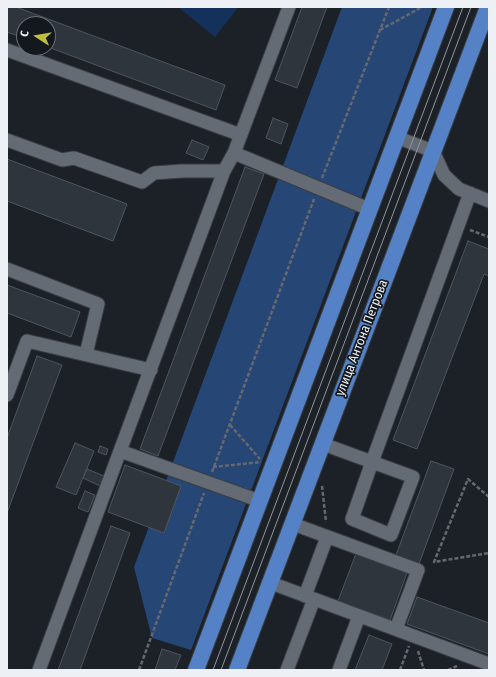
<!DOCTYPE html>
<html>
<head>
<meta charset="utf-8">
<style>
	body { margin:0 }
	#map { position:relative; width:496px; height:677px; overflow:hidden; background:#1c2128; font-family:"Fira Sans Condensed",sans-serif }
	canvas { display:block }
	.frame { position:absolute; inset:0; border:8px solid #edf0f5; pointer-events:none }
	.north { position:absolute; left:16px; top:16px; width:40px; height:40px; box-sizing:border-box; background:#13171e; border:1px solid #6a6e74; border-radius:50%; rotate:282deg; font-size:11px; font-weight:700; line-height:16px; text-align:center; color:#edf0f5 }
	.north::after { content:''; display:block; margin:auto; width:14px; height:18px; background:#c0be41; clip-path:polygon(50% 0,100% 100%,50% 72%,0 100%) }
</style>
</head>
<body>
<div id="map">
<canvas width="496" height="677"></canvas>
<div class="frame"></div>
<div class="north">С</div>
</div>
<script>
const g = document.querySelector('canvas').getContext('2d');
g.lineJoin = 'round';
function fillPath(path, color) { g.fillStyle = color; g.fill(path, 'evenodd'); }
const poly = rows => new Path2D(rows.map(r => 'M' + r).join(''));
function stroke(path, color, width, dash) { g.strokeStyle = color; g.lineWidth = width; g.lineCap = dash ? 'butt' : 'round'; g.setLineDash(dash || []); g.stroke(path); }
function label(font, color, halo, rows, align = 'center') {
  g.font = font + ' "Fira Sans Condensed",sans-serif'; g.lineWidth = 3.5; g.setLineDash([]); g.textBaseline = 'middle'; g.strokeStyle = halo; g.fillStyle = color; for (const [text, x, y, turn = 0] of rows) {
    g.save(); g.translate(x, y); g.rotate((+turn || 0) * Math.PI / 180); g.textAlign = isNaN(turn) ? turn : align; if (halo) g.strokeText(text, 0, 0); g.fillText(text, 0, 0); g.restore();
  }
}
const green = poly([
	[178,7,235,7,237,9,215,37]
]);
const forest = poly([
	[342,7,433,7,191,650,152,638,134,567]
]);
const building = poly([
	[7,7,16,7,225,85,216,110,48,47,48,24,24,24,24,38,7,32,7,7],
	[302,7,327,7,297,88,275,80,302,7],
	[273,118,288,124,281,144,266,138,273,118],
	[192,140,209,147,203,160,186,153,192,140],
	[7,159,127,204,113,241,7,201,7,159],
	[245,167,264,174,158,456,140,449,245,167],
	[468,241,489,249,489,276,484,274,417,449,393,440,468,241],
	[7,285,80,312,71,337,7,313,7,285],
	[37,356,62,365,7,513,7,438,37,356],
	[75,443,94,451,76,495,56,487,75,443],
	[100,446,108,449,106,455,98,452,100,446],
	[431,461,454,469,419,564,396,555,431,461],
	[125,465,181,486,164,533,108,512,125,465],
	[87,469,104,476,100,486,83,478,87,469],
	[85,491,95,495,88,512,78,508,85,491],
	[111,526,130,533,80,670,58,670,111,526],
	[357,551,408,570,390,620,338,601,357,551],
	[417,597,489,623,489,654,407,624,417,597],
	[369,635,392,644,382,670,355,670,369,635],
	[162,649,181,655,175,670,155,670,162,649]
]);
const path = poly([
	[380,30,422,7],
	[322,178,389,7],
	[470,230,489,237],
	[230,425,260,459],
	[213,467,261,462],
	[212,472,314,199],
	[322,486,326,522],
	[489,497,468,479,434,562,489,553],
	[418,651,424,670],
	[139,670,204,493],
	[400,670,409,646],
	[448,670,457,666]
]);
const minor = poly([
	[7,50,241,135],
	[396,137,433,151,444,175,459,189,489,201],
	[7,140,62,160,74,158,142,182,154,173,182,171,224,171],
	[234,153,369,209],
	[7,269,98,304,86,354],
	[7,395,27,341,151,370],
	[323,444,372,462,413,477,391,535,352,519,372,462,470,193],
	[120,451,224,171,234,153,289,7],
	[293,524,418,570,396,629],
	[271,583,489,664],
	[305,596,327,537],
	[39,670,120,451,260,501],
	[287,670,314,599],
	[339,670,359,616]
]);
const major = poly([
	[196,670,446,7],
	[237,670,488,7]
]);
const tram = poly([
	[213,670,463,7],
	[221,670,471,7]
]);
const streetNames = [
	["улица Антона Петрова",362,338,-69]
];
fillPath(green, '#14315c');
fillPath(forest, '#264676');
fillPath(building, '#2f353d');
stroke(building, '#4f555d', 1);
stroke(minor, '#393d42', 15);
stroke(major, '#393d42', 18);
stroke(path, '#65696f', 2.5, [4, 2]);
stroke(minor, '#656b74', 13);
stroke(major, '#5582c6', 16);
stroke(tram, '#91959a', 1);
label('13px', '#edf0f5', '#13171e', streetNames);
</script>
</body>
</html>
